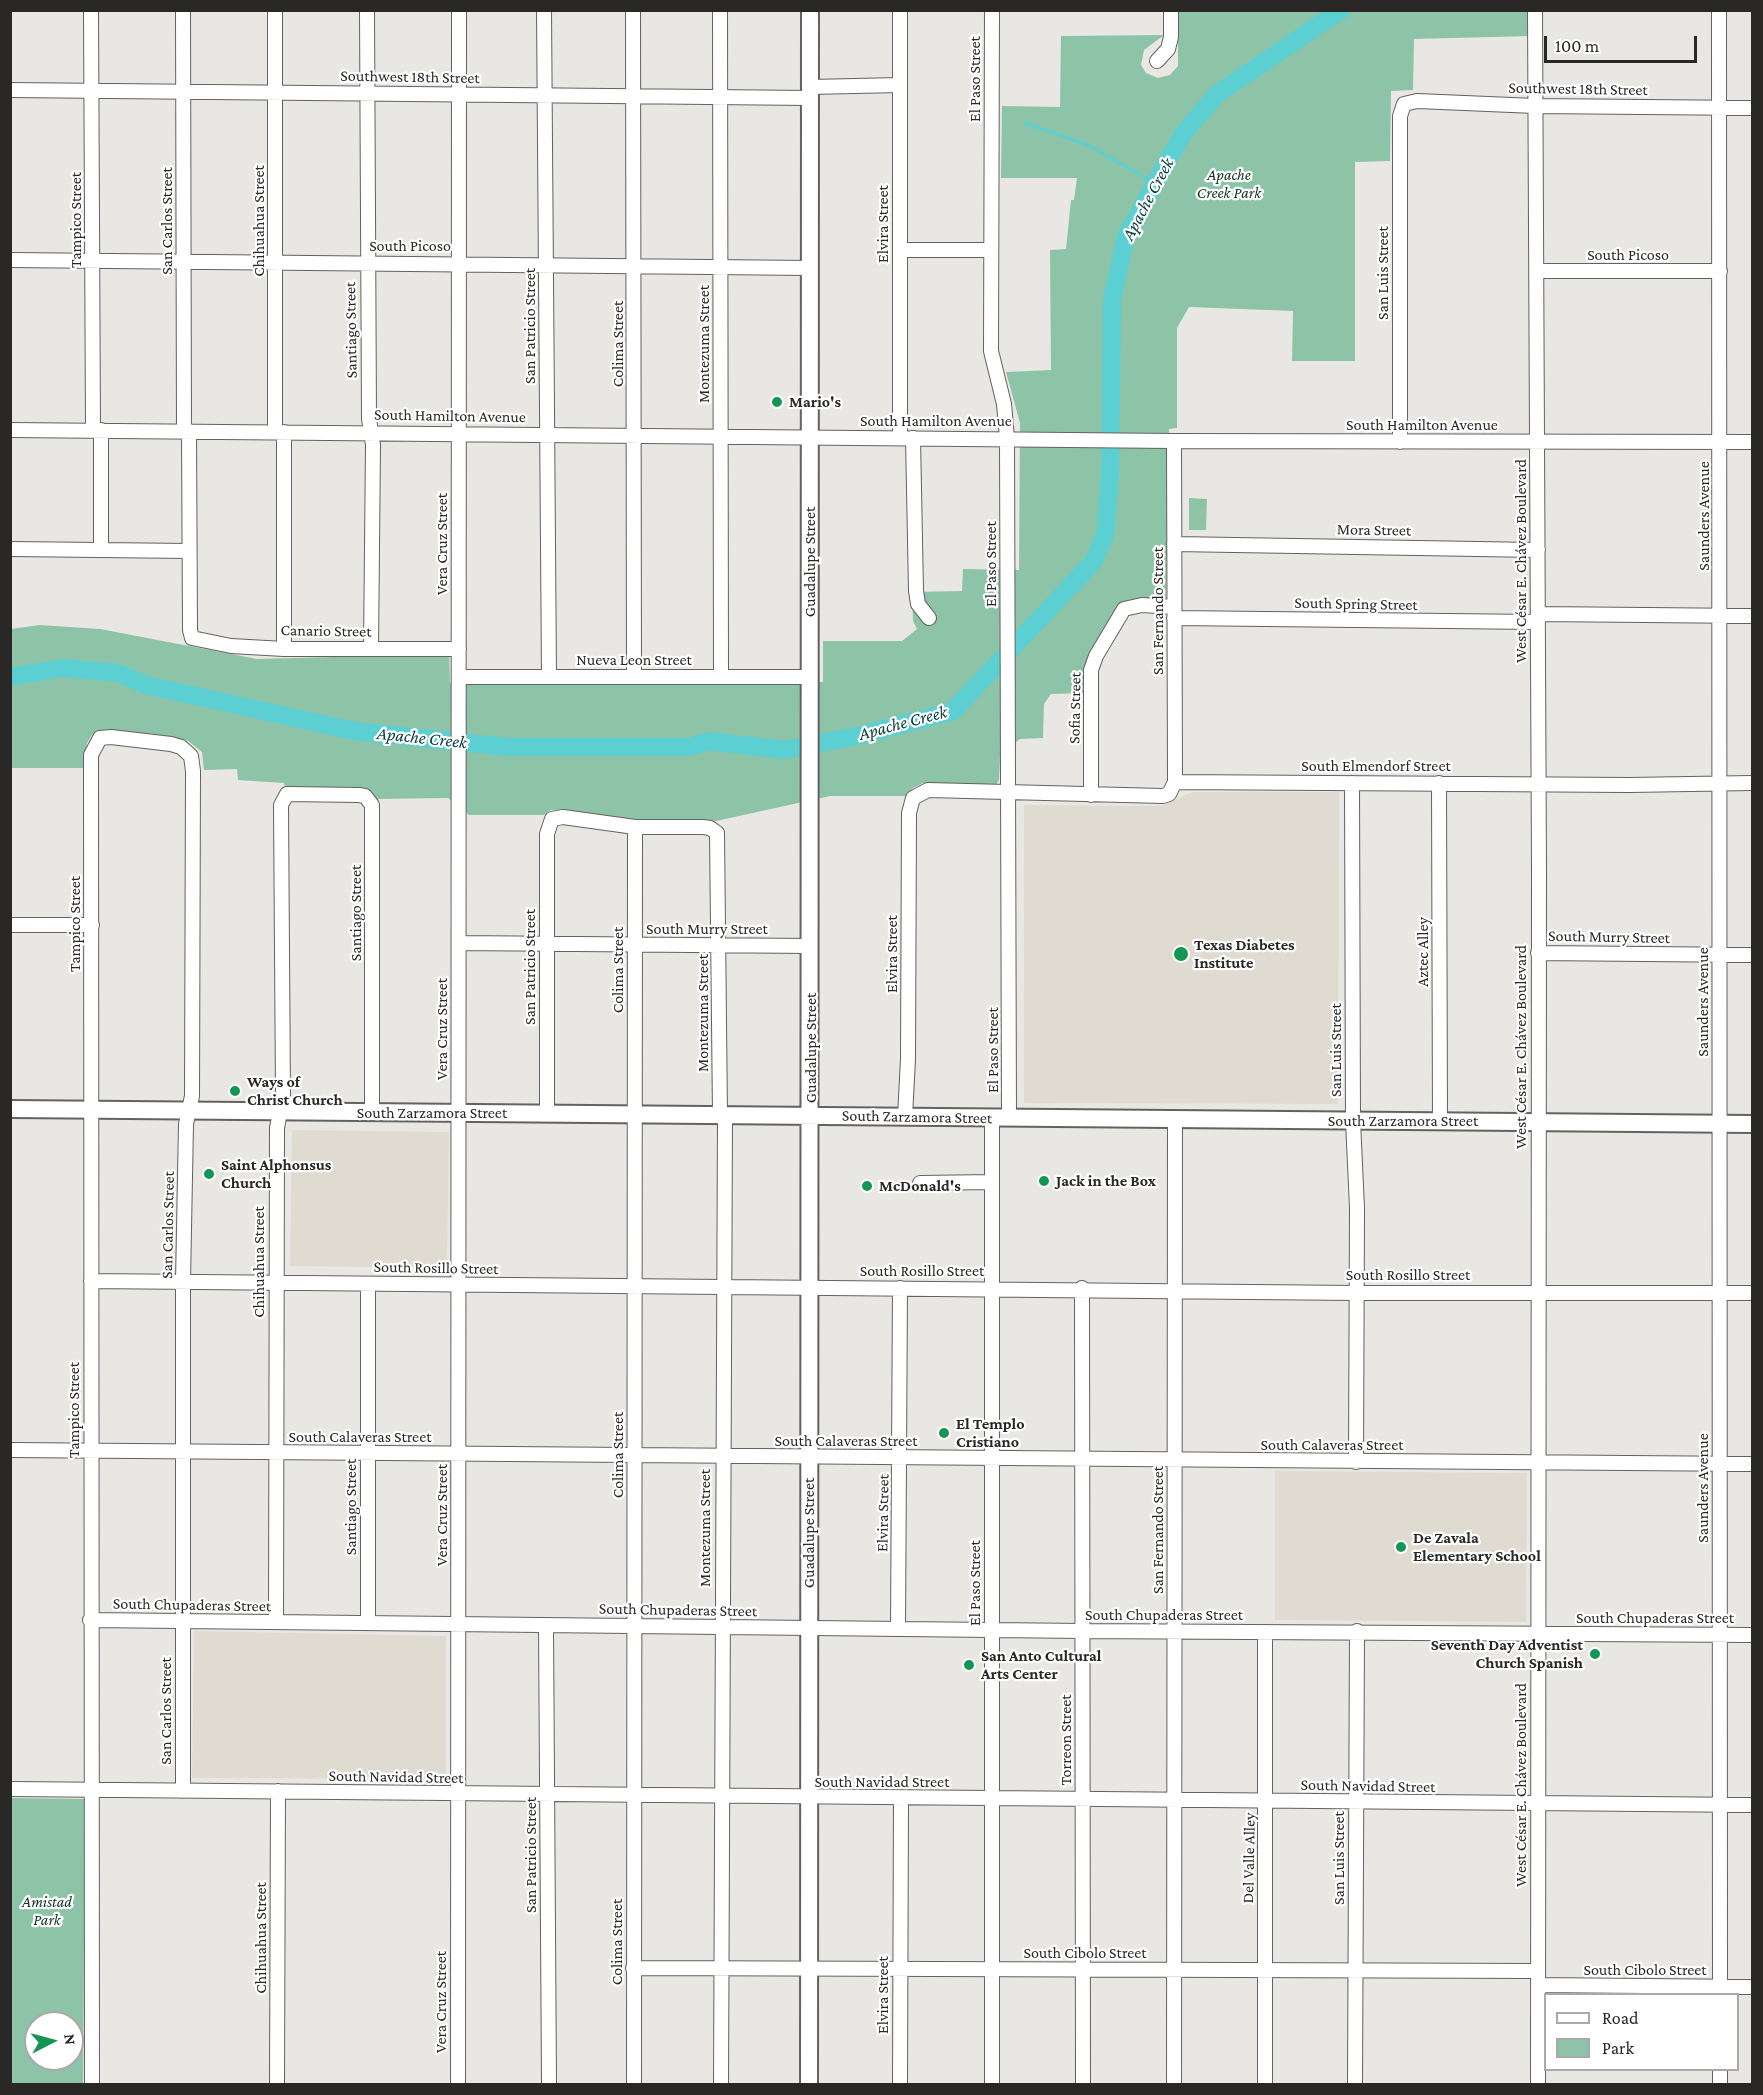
<!DOCTYPE html>
<html>
<head>
<meta charset="utf-8">
<style>
	body { margin:0 }
	#map { position:relative; width:1763px; height:2095px; overflow:hidden; background:#e9e7e3; font-family:"Crimson Pro",serif }
	canvas { display:block }
	.frame { position:absolute; inset:0; border:12px solid #292827; pointer-events:none }
	.legend { position:absolute; left:1544px; top:1993px; width:195px; height:78px; box-sizing:border-box; background:#fff; border:2px solid #a9a9a9; margin:0; padding:8px 10px; list-style:none; font-size:18px; color:#292827 }
	.legend li { display:flex; align-items:center; gap:12px; height:30px }
	.legend b { width:30px; border:2px solid #a9a9a9 }
	.north { position:absolute; left:24px; top:2011px; width:60px; height:60px; box-sizing:border-box; background:#fff; border:2px solid #a9a9a9; border-radius:50%; rotate:84deg; font-size:16px; font-weight:700; line-height:24px; text-align:center; color:#292827 }
	.north::after { content:''; display:block; margin:auto; width:21px; height:27px; background:#139655; clip-path:polygon(50% 0,100% 100%,50% 72%,0 100%) }
	.scale { position:absolute; left:1544px; top:36px; width:153px; height:27px; box-sizing:border-box; border:3px solid #292827; border-top:0; padding-left:8px; font-size:18px; line-height:21px; white-space:nowrap; color:#292827; -webkit-text-stroke:4px #fff; paint-order:stroke }
</style>
</head>
<body>
<div id="map">
<canvas width="1763" height="2095"></canvas>
<div class="frame"></div>
<ul class="legend">
<li><b style="height:8px;background:#fff"></b>Road</li>
<li><b style="height:16px;background:#8dc4a7"></b>Park</li>
</ul>
<div class="north">N</div>
<div class="scale">100 m</div>
</div>
<script>
const g = document.querySelector('canvas').getContext('2d');
g.lineJoin = 'round';
function fillPath(path, color) { g.fillStyle = color; g.fill(path, 'evenodd'); }
const poly = rows => new Path2D(rows.map(r => 'M' + r).join(''));
function stroke(path, color, width, dash) { g.strokeStyle = color; g.lineWidth = width; g.lineCap = dash ? 'butt' : 'round'; g.setLineDash(dash || []); g.stroke(path); }
function label(font, color, halo, rows, align = 'center') {
  g.font = font + ' "Crimson Pro",serif'; g.lineWidth = 4.5; g.setLineDash([]); g.textBaseline = 'middle'; g.strokeStyle = halo; g.fillStyle = color; for (const [text, x, y, turn = 0] of rows) {
    g.save(); g.translate(x, y); g.rotate((+turn || 0) * Math.PI / 180); g.textAlign = isNaN(turn) ? turn : align; if (halo) g.strokeText(text, 0, 0); g.fillText(text, 0, 0); g.restore();
  }
}
const built = poly([
	[1193,792,1339,792,1338,1104,1024,1103,1024,805,1161,806],
	[292,1130,449,1132,447,1268,290,1266],
	[1275,1471,1527,1473,1526,1622,1275,1620],
	[194,1631,446,1636,446,1779,192,1778]
]);
const green = poly([
	[1178,11,1532,11,1532,36,1414,39,1413,90,1391,91,1390,161,1355,162,1355,361,1292,361,1293,311,1189,307,1177,328,1177,428,1169,429,1166,598,1162,601,1131,600,1123,604,1085,693,1051,694,1044,704,1043,738,1020,739,1000,756,999,780,996,785,923,783,913,788,907,796,830,796,716,821,637,820,551,810,544,815,469,815,448,798,376,799,370,793,285,789,284,783,238,780,237,769,204,770,202,752,188,741,152,734,99,732,92,735,87,743,85,768,11,768,11,629,40,625,100,629,257,659,449,654,450,683,823,682,823,641,902,641,917,629,913,621,912,592,962,591,963,569,1019,570,1020,423,1006,372,1051,370,1050,250,1066,249,1071,200,1074,200,1077,178,1001,178,1002,106,1060,107,1061,36,1164,35,1144,50,1141,65,1146,73,1158,78,1170,75,1178,66],
	[1189,498,1207,499,1206,530,1189,530],
	[11,1798,85,1799,83,2084,11,2084],
	[36,2023,72,2023,72,2059,36,2059]
]);
const stream = poly([
	[1025,123,1088,145,1155,183]
]);
const river = poly([
	[10,677,62,668,118,673,146,685,354,731,508,747,689,747,709,741,784,750,862,735,953,711,1093,562,1105,535,1110,477,1112,300,1126,236,1182,135,1217,94,1341,10]
]);
const minor = poly([
	[91,10,93,430],
	[183,10,184,431],
	[367,10,369,419,373,445,371,649],
	[544,10,549,677],
	[633,10,634,677],
	[720,10,721,677],
	[992,10,991,351,1004,404,1007,438,1009,1118],
	[1535,10,1539,870,1538,2084],
	[1719,10,1720,1994],
	[1157,61,1168,49,1171,37,1171,10],
	[810,87,900,85],
	[10,90,810,98],
	[900,250,991,250],
	[10,260,810,268],
	[1537,271,1720,271],
	[10,430,1174,441,1752,442],
	[189,431,190,630,192,638,231,646,284,649,459,649],
	[275,432,275,10],
	[900,437,900,10],
	[913,438,916,591,918,604,929,618],
	[1400,442,1400,116,1404,104,1417,101,1535,106,1752,108],
	[1174,544,1538,550],
	[10,549,189,551],
	[101,550,101,430],
	[1538,614,1752,616],
	[1174,618,1538,622],
	[284,649,284,432],
	[459,677,810,677],
	[1175,782,1629,785,1752,783],
	[1352,783,1353,1121,1357,1208,1356,1462],
	[1439,783,1440,1121],
	[1091,795,1091,670,1096,656,1124,609,1142,605,1174,607],
	[10,925,92,925],
	[459,943,810,946],
	[1538,953,1752,955],
	[547,1114,547,834,552,819,563,817,635,827,703,827,710,828,717,833,720,1115],
	[905,1117,908,1059,909,813,913,798,928,790,1163,796,1169,794,1175,782,1174,441],
	[920,1183,992,1182],
	[91,1281,1356,1293,1752,1293],
	[1082,1288,1083,2084],
	[10,1450,1752,1464],
	[90,1620,1083,1631,1752,1635],
	[276,1622,277,1128,283,1095,281,805,287,794,359,795,365,796,372,805,372,1113],
	[368,1623,368,1284],
	[546,1625,549,2084],
	[898,1629,900,1288],
	[10,1789,1752,1805],
	[633,1968,1538,1971],
	[1538,1985,1752,1987],
	[92,2084,91,755,100,738,111,737,171,744,181,747,191,756,193,771,192,1096,186,1124,183,1282,183,1791],
	[277,2084,278,1791],
	[458,2084,459,10],
	[634,2084,635,827],
	[721,2084,725,1116],
	[900,2084,901,1798],
	[992,2084,992,1118],
	[1174,2084,1175,1120],
	[1265,2084,1265,1632],
	[1355,2084,1357,1631],
	[1720,2084,1720,2070]
]);
const major = poly([
	[10,1109,1752,1124],
	[809,2084,810,10]
]);
const markers = [
	[777,402,6,"#139655"],
	[1181,954,8,"#139655"],
	[235,1091,6,"#139655"],
	[209,1174,6,"#139655"],
	[1044,1181,6,"#139655"],
	[867,1186,6,"#139655"],
	[944,1433,6,"#139655"],
	[1401,1547,6,"#139655"],
	[1595,1654,6,"#139655"],
	[969,1665,6,"#139655"]
];
const streetNames = [
	["Southwest 18th Street",410,77,1],
	["El Paso Street",975,79,-90],
	["Southwest 18th Street",1578,89,1],
	["Tampico Street",76,220,-90],
	["San Carlos Street",167,221,-90],
	["Chihuahua Street",259,221,-90],
	["Elvira Street",883,224,-90],
	["South Picoso",410,246],
	["South Picoso",1628,255],
	["San Luis Street",1383,273,-90],
	["San Patricio Street",530,326,-90],
	["Santiago Street",351,330,-91],
	["Colima Street",618,344,-90],
	["Montezuma Street",704,344,-90],
	["South Hamilton Avenue",450,416,1],
	["South Hamilton Avenue",936,421],
	["South Hamilton Avenue",1422,425],
	["Saunders Avenue",1704,516,-90],
	["Mora Street",1374,530,1],
	["Vera Cruz Street",442,544,-90],
	["West César E. Chávez Boulevard",1521,561,-90],
	["Guadalupe Street",810,562,-90],
	["El Paso Street",991,564,-90],
	["South Spring Street",1356,604,1],
	["San Fernando Street",1158,611,-90],
	["Canario Street",326,631,1],
	["Nueva Leon Street",634,660],
	["Sofia Street",1075,708,-89],
	["South Elmendorf Street",1376,766],
	["Santiago Street",356,913,-90],
	["Tampico Street",75,924,-90],
	["South Murry Street",707,929],
	["South Murry Street",1609,937,1],
	["Aztec Alley",1423,952,-90],
	["Elvira Street",892,954,-90],
	["San Patricio Street",530,967,-90],
	["Colima Street",618,970,-90],
	["Saunders Avenue",1703,1002,-90],
	["Montezuma Street",703,1013,-90],
	["Vera Cruz Street",442,1029,-90],
	["West César E. Chávez Boulevard",1521,1047,-90],
	["Guadalupe Street",811,1048,-90],
	["El Paso Street",993,1050,-90],
	["San Luis Street",1336,1050,-90],
	["South Zarzamora Street",432,1113],
	["South Zarzamora Street",917,1117,1],
	["South Zarzamora Street",1403,1121],
	["San Carlos Street",168,1225,-89],
	["Chihuahua Street",259,1262,-90],
	["South Rosillo Street",436,1268,1],
	["South Rosillo Street",922,1271],
	["South Rosillo Street",1408,1275],
	["Tampico Street",74,1410,-90],
	["South Calaveras Street",360,1437],
	["South Calaveras Street",846,1441],
	["South Calaveras Street",1332,1445],
	["Colima Street",618,1455,-90],
	["Saunders Avenue",1703,1488,-90],
	["Santiago Street",351,1507,-90],
	["Elvira Street",883,1513,-89],
	["Vera Cruz Street",442,1515,-90],
	["Montezuma Street",705,1528,-90],
	["San Fernando Street",1158,1530,-90],
	["Guadalupe Street",809,1533,-90],
	["El Paso Street",975,1583,-90],
	["South Chupaderas Street",192,1605,1],
	["South Chupaderas Street",678,1610,1],
	["South Chupaderas Street",1164,1615],
	["South Chupaderas Street",1655,1618],
	["San Carlos Street",166,1711,-90],
	["Torreon Street",1066,1740,-90],
	["South Navidad Street",396,1777,1],
	["South Navidad Street",882,1782],
	["West César E. Chávez Boulevard",1521,1785,-90],
	["South Navidad Street",1368,1786,1],
	["San Patricio Street",531,1855,-90],
	["Del Valle Alley",1249,1858,-89],
	["San Luis Street",1339,1858,-90],
	["Chihuahua Street",261,1938,-90],
	["Colima Street",617,1942,-90],
	["South Cibolo Street",1085,1953],
	["South Cibolo Street",1645,1970],
	["Elvira Street",883,1995,-90],
	["Vera Cruz Street",441,2002,-90]
];
const parkNames = [
	["Apache",1229,175],
	["Creek Park",1229,193],
	["Amistad",47,1902],
	["Park",47,1920]
];
const poiNames = [
	["Mario's",789,402],
	["Texas Diabetes",1194,945],
	["Institute",1194,963],
	["Ways of",247,1082],
	["Christ Church",247,1100],
	["Saint Alphonsus",221,1165],
	["Church",221,1183],
	["Jack in the Box",1056,1181],
	["McDonald's",879,1186],
	["El Templo",956,1424],
	["Cristiano",956,1442],
	["De Zavala",1413,1538],
	["Elementary School",1413,1556],
	["Seventh Day Adventist",1583,1645,"right"],
	["Church Spanish",1583,1663,"right"],
	["San Anto Cultural",981,1656],
	["Arts Center",981,1674]
];
const waterNames = [
	["Apache Creek",1148,199,-62],
	["Apache Creek",903,723,-15],
	["Apache Creek",422,738,6]
];
fillPath(built, '#e0dbd0');
fillPath(green, '#8dc4a7');
stroke(stream, '#5ccfd3', 3);
stroke(river, '#5ccfd3', 18);
stroke(minor, '#64625e', 16);
stroke(major, '#64625e', 20);
stroke(minor, '#fff', 14);
stroke(major, '#fff', 16);
for (const [x, y, r, color] of markers) { const dot = new Path2D(); dot.arc(x, y, r, 0, 2 * Math.PI); g.fillStyle = color; g.fill(dot); stroke(dot, '#fff', 2); }
label('16px', '#292827', '#fff', streetNames);
label('italic 16px', '#103625', '#fff', parkNames);
label('bold 16px', '#292827', '#fff', poiNames, 'left');
label('italic 18px', '#0b4143', '#fff', waterNames);
</script>
</body>
</html>
